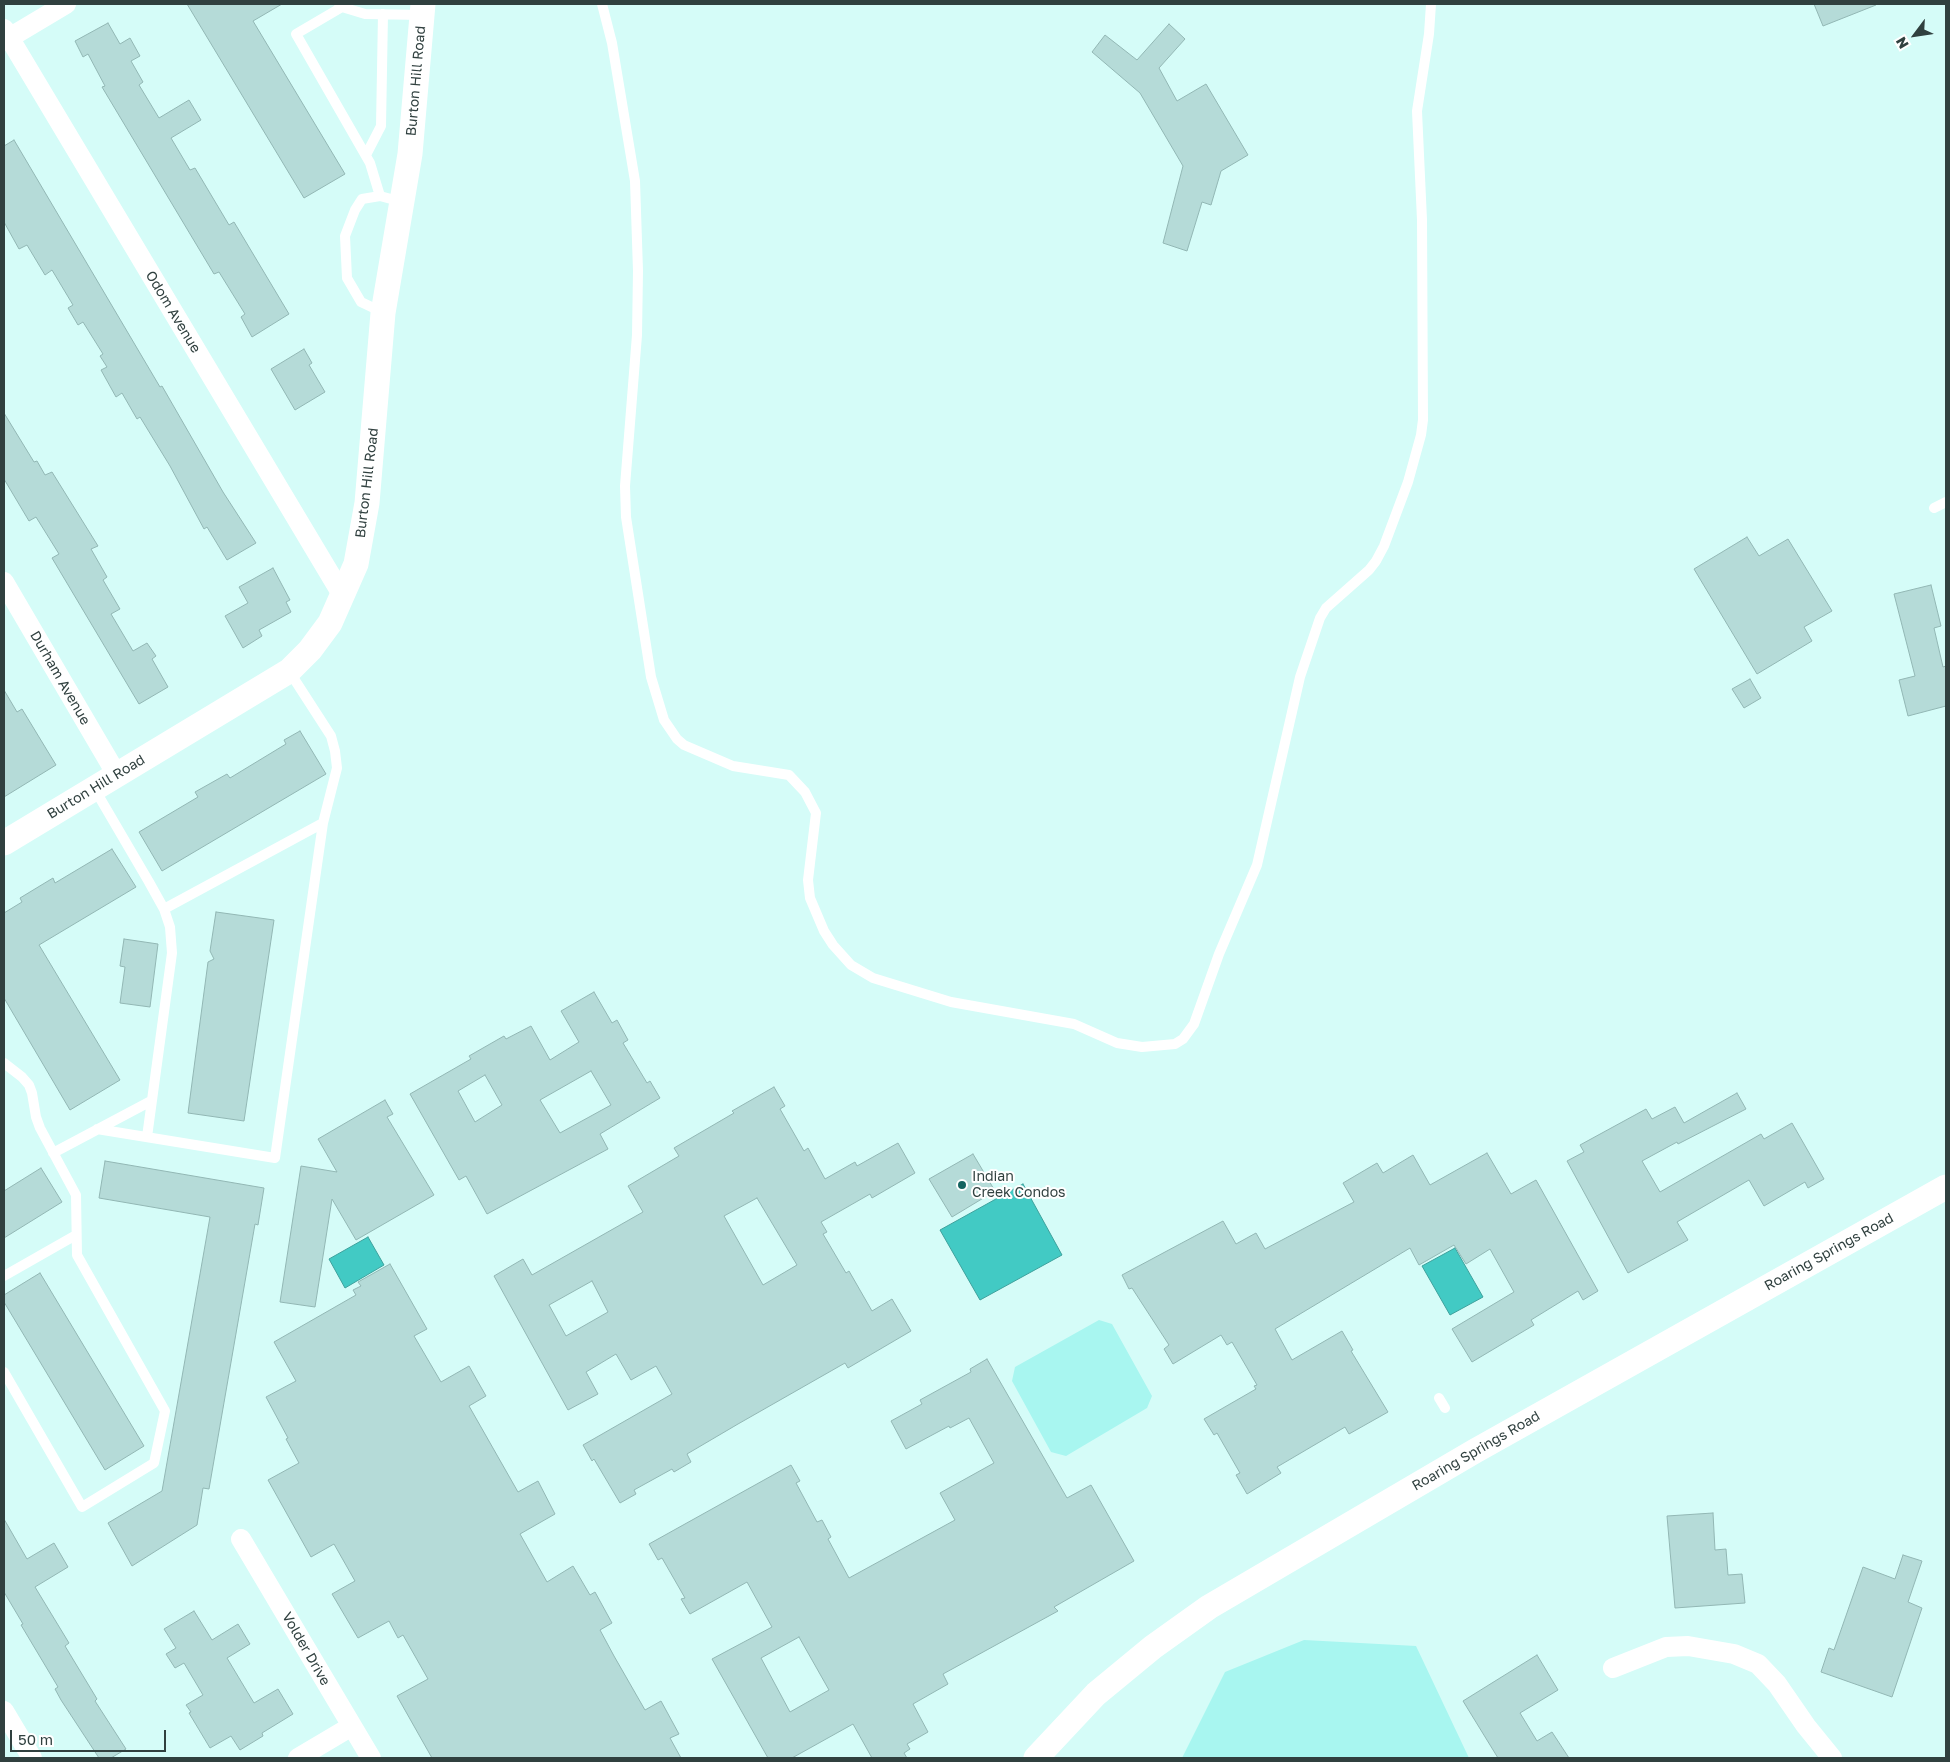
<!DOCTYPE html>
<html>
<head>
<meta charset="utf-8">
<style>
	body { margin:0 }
	#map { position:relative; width:1950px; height:1762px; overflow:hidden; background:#d5fcf8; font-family:"Golos Text",sans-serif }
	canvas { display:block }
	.frame { position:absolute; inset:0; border:5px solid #30403f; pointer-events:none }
	.north { position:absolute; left:1890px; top:10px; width:50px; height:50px; -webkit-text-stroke:4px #fff; paint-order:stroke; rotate:239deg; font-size:14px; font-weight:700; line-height:20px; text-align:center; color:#30403f }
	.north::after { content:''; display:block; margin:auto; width:18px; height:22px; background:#30403f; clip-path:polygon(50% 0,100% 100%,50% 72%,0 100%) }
	.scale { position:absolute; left:10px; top:1730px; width:156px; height:22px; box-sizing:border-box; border:2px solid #30403f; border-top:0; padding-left:6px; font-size:15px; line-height:18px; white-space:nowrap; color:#30403f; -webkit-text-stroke:4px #fff; paint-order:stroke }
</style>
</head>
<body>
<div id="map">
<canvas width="1950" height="1762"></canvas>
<div class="frame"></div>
<div class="north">N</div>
<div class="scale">50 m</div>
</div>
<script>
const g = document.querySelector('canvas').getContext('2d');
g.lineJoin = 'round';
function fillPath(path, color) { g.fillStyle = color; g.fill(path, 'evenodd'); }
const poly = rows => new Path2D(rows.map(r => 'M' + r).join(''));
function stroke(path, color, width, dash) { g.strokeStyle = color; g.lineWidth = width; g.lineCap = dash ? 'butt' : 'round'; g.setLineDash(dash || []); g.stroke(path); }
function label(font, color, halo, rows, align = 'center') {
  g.font = font + ' "Golos Text",sans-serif'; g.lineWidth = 4; g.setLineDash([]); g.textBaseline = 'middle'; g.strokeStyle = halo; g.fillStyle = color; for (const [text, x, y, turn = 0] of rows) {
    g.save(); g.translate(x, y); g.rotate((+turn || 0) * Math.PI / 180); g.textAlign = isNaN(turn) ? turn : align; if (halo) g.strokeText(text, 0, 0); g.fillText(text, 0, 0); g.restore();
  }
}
const green = poly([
	[1099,1320,1112,1324,1152,1396,1147,1408,1066,1456,1051,1452,1012,1381,1015,1367],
	[1304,1640,1416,1646,1469,1758,1182,1758,1225,1672]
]);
const water = poly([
	[1023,1184,1062,1255,980,1300,940,1230,1023,1184],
	[368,1237,384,1265,345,1288,329,1259,368,1237],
	[1455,1248,1483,1297,1450,1315,1422,1266,1455,1248]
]);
const building = poly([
	[187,4,282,4,253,21,345,174,304,198,187,4],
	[1814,4,1876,4,1876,5,1823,26,1814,4],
	[108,23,120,44,130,38,140,56,131,61,143,82,139,85,159,118,189,100,201,120,171,138,190,170,195,168,229,225,234,222,289,314,252,337,241,317,245,314,219,272,214,274,102,87,105,86,88,54,83,57,75,41,108,23],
	[1169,24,1185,39,1159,68,1177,101,1206,84,1248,155,1221,171,1211,205,1202,202,1187,251,1163,243,1183,166,1140,93,1092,52,1105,35,1137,60,1169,24],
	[14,140,160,387,162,386,223,492,256,543,227,560,207,527,204,529,170,466,140,417,137,419,122,393,116,397,101,370,107,367,100,356,103,354,83,322,78,325,68,308,73,305,52,270,45,275,27,245,19,249,4,222,4,146,14,140],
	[304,349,312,363,309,365,325,392,295,410,271,369,304,349],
	[4,413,34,462,37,461,45,475,52,472,98,546,91,549,107,577,103,580,120,609,111,614,133,651,147,643,156,656,152,659,168,687,139,704,52,558,59,554,36,517,29,521,4,479,4,413],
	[1747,537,1759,556,1788,539,1832,611,1804,627,1812,641,1757,674,1694,569,1747,537],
	[273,568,290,600,286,602,291,612,259,630,262,636,243,648,225,616,248,603,239,587,273,568],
	[1931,585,1941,626,1934,628,1943,667,1946,666,1946,706,1908,716,1899,680,1915,676,1894,594,1931,585],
	[1750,679,1761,698,1744,708,1732,689,1750,679],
	[4,690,17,712,22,709,56,765,4,797,4,690],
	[300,731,326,774,162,871,139,832,198,797,195,792,227,774,230,778,286,744,284,740,300,731],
	[112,849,136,887,39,945,120,1080,70,1110,4,998,4,913,22,902,20,898,53,878,55,883,112,849],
	[216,912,274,920,244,1121,188,1113,208,962,214,959,210,951,216,912],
	[124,939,158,944,150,1007,120,1003,125,967,120,966,124,939],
	[594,992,612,1023,617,1020,628,1040,623,1043,647,1083,650,1081,660,1098,600,1134,608,1149,487,1214,466,1176,459,1180,410,1094,471,1059,469,1056,504,1036,506,1039,531,1026,550,1060,579,1042,561,1011,594,992],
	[591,1071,611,1105,560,1133,540,1100,591,1071],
	[485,1075,502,1105,475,1122,458,1091,485,1075],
	[774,1087,785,1106,780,1109,804,1151,808,1148,825,1179,855,1162,857,1166,898,1143,915,1173,872,1198,870,1194,821,1222,827,1232,823,1234,846,1273,849,1271,872,1311,892,1299,911,1331,848,1368,845,1363,738,1424,687,1454,691,1462,674,1472,672,1469,634,1490,636,1494,620,1503,594,1459,592,1461,583,1445,672,1394,656,1366,631,1380,616,1354,586,1372,598,1394,568,1410,494,1276,523,1259,532,1275,643,1212,628,1186,679,1156,674,1148,734,1113,732,1111,774,1087],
	[757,1198,797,1265,763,1285,724,1216,757,1198],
	[592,1281,608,1312,566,1336,549,1305,592,1281],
	[1737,1093,1746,1109,1678,1144,1677,1142,1642,1161,1660,1192,1761,1134,1764,1139,1792,1123,1824,1179,1808,1188,1805,1182,1764,1206,1749,1180,1677,1222,1688,1240,1628,1273,1567,1161,1584,1152,1580,1145,1646,1109,1652,1119,1675,1107,1684,1123,1737,1093],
	[385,1100,393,1114,387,1117,434,1195,356,1240,332,1199,315,1307,280,1302,301,1166,337,1172,318,1139,385,1100],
	[1487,1153,1511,1194,1536,1180,1598,1291,1583,1300,1578,1291,1531,1320,1534,1325,1472,1362,1452,1329,1514,1292,1490,1249,1466,1264,1454,1245,1419,1265,1410,1248,1275,1329,1292,1360,1342,1331,1353,1350,1351,1351,1388,1412,1349,1434,1345,1427,1277,1467,1281,1473,1247,1494,1236,1475,1240,1473,1217,1433,1214,1435,1204,1419,1256,1389,1254,1386,1257,1385,1232,1342,1227,1345,1221,1335,1173,1364,1164,1349,1169,1345,1132,1288,1129,1289,1122,1275,1223,1221,1236,1244,1256,1233,1265,1249,1354,1202,1343,1183,1377,1163,1383,1173,1413,1155,1430,1185,1487,1153],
	[973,1154,995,1191,952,1217,929,1179,973,1154],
	[105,1161,264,1188,258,1225,255,1224,209,1489,203,1488,197,1525,132,1566,108,1523,162,1491,210,1217,99,1198,105,1161],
	[41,1168,62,1202,4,1238,4,1191,41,1168],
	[390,1264,427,1329,414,1336,441,1382,469,1366,486,1396,469,1406,518,1492,538,1481,555,1514,520,1534,547,1582,573,1566,590,1595,595,1592,612,1623,600,1630,614,1656,645,1710,661,1701,679,1734,670,1738,681,1758,432,1758,397,1696,428,1679,403,1635,398,1638,389,1621,358,1638,332,1594,355,1581,334,1544,311,1557,268,1480,299,1463,286,1439,288,1438,266,1397,296,1381,274,1342,356,1295,353,1290,361,1286,358,1282,390,1264],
	[40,1273,144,1446,105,1470,4,1302,4,1295,40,1273],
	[987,1359,1067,1498,1091,1485,1134,1561,1054,1607,1058,1611,943,1674,948,1684,913,1704,928,1732,907,1744,910,1749,904,1753,907,1758,872,1758,853,1724,792,1758,768,1758,712,1659,772,1627,747,1582,690,1614,681,1599,685,1598,662,1558,658,1560,649,1544,791,1465,800,1481,796,1483,817,1522,822,1520,831,1537,828,1539,849,1578,955,1520,940,1493,994,1463,969,1418,950,1428,949,1426,906,1449,891,1421,922,1404,920,1400,971,1372,970,1369,987,1359],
	[799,1637,829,1690,790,1712,761,1658,799,1637],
	[1713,1513,1715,1550,1726,1549,1728,1575,1742,1574,1745,1603,1675,1608,1667,1516,1713,1513],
	[4,1519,27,1559,54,1543,68,1567,35,1587,69,1643,65,1646,97,1699,95,1701,126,1749,111,1758,99,1758,61,1700,55,1689,58,1687,21,1625,23,1624,4,1592,4,1519],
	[1903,1555,1922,1561,1908,1602,1922,1608,1892,1697,1821,1672,1829,1648,1834,1650,1863,1567,1895,1579,1903,1555],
	[194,1611,212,1640,238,1624,250,1644,227,1658,254,1703,278,1689,293,1714,262,1733,263,1736,240,1750,231,1736,210,1748,189,1713,191,1712,186,1705,203,1695,184,1663,175,1668,166,1654,176,1648,164,1629,194,1611],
	[1537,1655,1558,1690,1520,1713,1537,1741,1552,1732,1569,1758,1498,1758,1463,1701,1537,1655]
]);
const service = poly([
	[339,4,342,7,365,14,422,15],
	[602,4,612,43,635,181,638,271,637,335,625,486,626,517,651,677,664,720,677,739,684,745,733,766,789,775,805,792,816,813,808,880,810,898,824,931,833,945,851,965,873,978,951,1002,1074,1024,1117,1043,1142,1047,1175,1044,1183,1039,1194,1024,1219,954,1257,865,1300,677,1320,618,1326,608,1369,570,1376,561,1384,546,1408,482,1421,435,1423,420,1422,220,1417,111,1429,34,1431,4],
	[342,7,296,34,370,163,380,196],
	[366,155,381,126,383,14],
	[382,312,361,302,347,278,345,236,355,210,362,199,380,196,402,202],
	[1934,508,1946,502],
	[94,788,149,882,164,909,170,927,172,953,147,1137],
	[164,909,323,823,337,768,335,751,331,736,289,671],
	[4,1063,22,1077,29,1085,32,1093,36,1117,40,1128,76,1195,77,1255,165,1411,154,1463,82,1507,4,1372],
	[97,1129,275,1158,323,823],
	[53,1153,151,1101],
	[4,1276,76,1235],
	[1439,1398,1445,1408]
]);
const minor = poly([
	[4,29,343,596],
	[4,41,66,4],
	[4,582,117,775],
	[241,1539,371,1758],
	[1613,1668,1666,1647,1688,1646,1734,1654,1758,1664,1777,1684,1806,1726,1832,1758],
	[4,1711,32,1758],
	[298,1758,352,1726]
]);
const tertiary = poly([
	[4,843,289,671,310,650,330,623,356,564,367,503,383,313,410,154,423,4],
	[1036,1758,1096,1694,1153,1647,1209,1607,1475,1451,1946,1187]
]);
const markers = [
	[962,1185,5,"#156460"]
];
const streetNames = [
	["Burton Hill Road",416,81,-85],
	["Odom Avenue",173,312,59],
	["Burton Hill Road",367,483,-83],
	["Durham Avenue",60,678,60],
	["Burton Hill Road",96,787,-31],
	["Roaring Springs Road",1829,1252,-29],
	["Roaring Springs Road",1476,1451,-30],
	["Volder Drive",306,1649,60]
];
const poiNames = [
	["Indian",972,1177],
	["Creek Condos",972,1193]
];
fillPath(green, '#a8f6f0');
fillPath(water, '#42cac4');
stroke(water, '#3da19c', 1);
fillPath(building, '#b5dbd8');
stroke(building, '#92b7b4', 1);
stroke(service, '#fff', 10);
stroke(minor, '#fff', 20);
stroke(tertiary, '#fff', 25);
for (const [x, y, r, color] of markers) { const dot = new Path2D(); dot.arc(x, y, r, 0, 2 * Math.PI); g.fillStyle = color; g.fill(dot); stroke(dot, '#fff', 2); }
label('14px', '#30403f', '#fff', streetNames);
label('14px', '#30403f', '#fff', poiNames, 'left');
</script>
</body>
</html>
